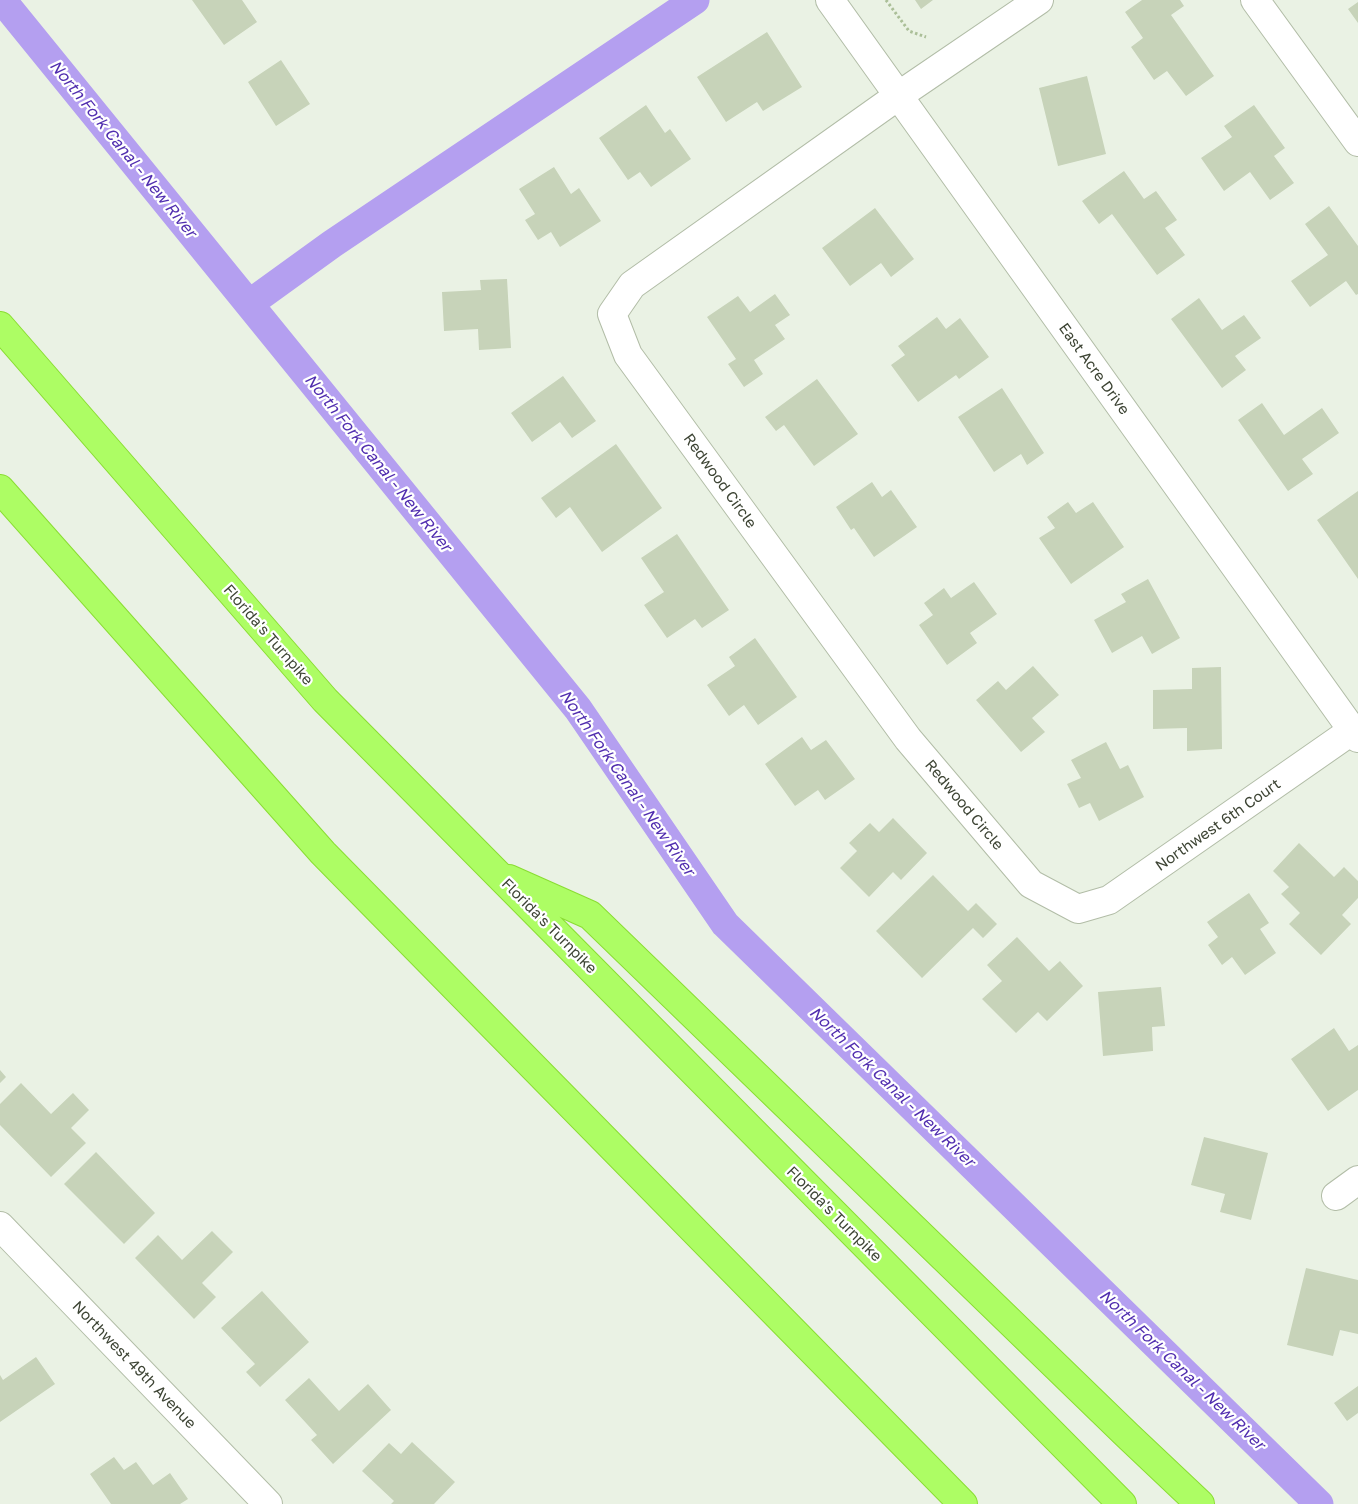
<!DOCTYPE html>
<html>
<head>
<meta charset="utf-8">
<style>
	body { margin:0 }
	canvas { display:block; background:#eaf2e4 }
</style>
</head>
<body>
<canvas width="1358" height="1504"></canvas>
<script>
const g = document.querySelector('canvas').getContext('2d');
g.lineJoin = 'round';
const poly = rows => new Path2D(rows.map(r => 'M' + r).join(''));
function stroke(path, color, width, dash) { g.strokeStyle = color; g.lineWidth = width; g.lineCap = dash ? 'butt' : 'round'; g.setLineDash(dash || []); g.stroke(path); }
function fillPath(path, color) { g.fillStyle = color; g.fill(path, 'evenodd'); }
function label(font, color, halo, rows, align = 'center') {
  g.font = font + ' "Golos Text",sans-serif'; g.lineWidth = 4.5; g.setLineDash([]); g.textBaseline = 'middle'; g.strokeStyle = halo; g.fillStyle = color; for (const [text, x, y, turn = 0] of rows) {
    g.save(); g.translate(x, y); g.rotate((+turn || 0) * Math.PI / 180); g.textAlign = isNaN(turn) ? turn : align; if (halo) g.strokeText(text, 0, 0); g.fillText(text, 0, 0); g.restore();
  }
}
const canal = poly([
	[2,0,578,709,725,924,1319,1504],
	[249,304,332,244,695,0]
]);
const building = poly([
	[192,0,242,0,257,22,224,45],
	[915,0,933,0,921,9],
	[1142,0,1180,0,1184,6,1171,15,1214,76,1186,96,1167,71,1154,80,1131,47,1143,38,1125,12],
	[1358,2,1358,23,1348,9],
	[767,32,802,87,763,111,757,102,726,122,697,77],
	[281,60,310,104,276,126,248,82],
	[1087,76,1106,154,1058,166,1039,88],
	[646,105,665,133,670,129,691,159,651,187,640,172,628,180,599,138],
	[1254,105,1285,148,1274,156,1294,183,1270,200,1250,172,1224,191,1201,158,1232,137,1224,126],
	[554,167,571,194,579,188,601,221,560,247,551,232,538,240,525,220,535,214,519,189],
	[1124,171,1144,199,1156,191,1177,220,1165,228,1185,255,1157,275,1112,214,1099,224,1082,201],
	[1329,206,1358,246,1358,294,1356,295,1346,281,1310,307,1291,281,1328,255,1305,224],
	[875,208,914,259,891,277,881,263,850,286,822,248],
	[507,279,511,348,479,350,478,329,444,331,442,292,481,290,480,280],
	[775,294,790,315,775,325,785,339,754,360,763,374,744,387,728,364,736,359,707,317,738,296,750,312],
	[1199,298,1222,330,1244,315,1261,338,1235,356,1246,370,1222,388,1171,319],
	[937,317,946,329,960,318,989,357,959,379,956,375,918,402,891,365,905,355,898,346],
	[563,376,596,421,572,438,560,422,532,442,511,413],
	[817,379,858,434,814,466,784,425,776,431,765,417],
	[1002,388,1044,453,1027,465,1021,454,994,472,958,417],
	[1262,403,1284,435,1322,408,1339,433,1302,459,1313,474,1288,491,1238,420],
	[616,444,662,508,602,552,570,507,556,518,541,498],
	[872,482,882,497,891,490,917,527,874,557,854,528,851,530,836,507],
	[1358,491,1358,579,1317,520],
	[1068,502,1076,513,1093,502,1124,547,1071,584,1039,538,1055,528,1047,517],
	[677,534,729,610,702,628,695,619,667,638,644,605,664,592,641,558],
	[1148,579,1180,638,1152,654,1142,636,1112,653,1094,620,1126,602,1121,594],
	[974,582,997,614,970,633,977,643,947,665,919,625,933,615,924,603,944,588,951,598],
	[755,638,797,697,758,725,744,705,729,716,707,685,735,666,729,657],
	[1033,666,1059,695,1032,718,1045,732,1021,752,976,700,998,681,1006,690],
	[1221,667,1222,749,1187,751,1187,728,1153,729,1153,690,1192,689,1192,668],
	[802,737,811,750,826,740,855,779,825,800,818,790,795,806,765,764],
	[1106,742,1120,769,1128,765,1144,797,1099,821,1090,803,1079,808,1067,784,1081,778,1071,760],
	[893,818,927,853,901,880,893,872,869,897,840,868,857,851,849,843,870,823,879,832],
	[1299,843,1334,877,1344,867,1358,881,1358,898,1342,915,1351,924,1321,955,1289,924,1300,913,1281,894,1289,887,1273,871],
	[933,875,968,911,976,903,997,924,983,938,973,928,922,978,876,931],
	[1249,893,1269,923,1260,929,1276,953,1245,975,1232,957,1222,965,1208,945,1218,937,1207,922],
	[1017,937,1049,971,1060,961,1083,986,1047,1021,1038,1012,1016,1033,982,999,1002,981,987,965],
	[1161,987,1165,1026,1152,1027,1153,1051,1103,1056,1098,992],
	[1334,1028,1349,1051,1358,1045,1358,1090,1328,1111,1291,1059],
	[0,1070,6,1077,0,1083],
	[21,1083,51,1114,73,1093,89,1110,71,1128,86,1143,51,1177,0,1125,0,1104],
	[1204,1137,1268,1153,1251,1220,1220,1212,1225,1194,1191,1185],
	[96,1152,155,1213,124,1244,64,1184],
	[212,1231,233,1252,202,1283,216,1297,194,1319,135,1258,158,1235,182,1260],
	[1306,1268,1358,1280,1358,1334,1340,1330,1333,1356,1287,1345],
	[262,1291,309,1342,260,1387,246,1372,255,1364,221,1328],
	[36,1357,55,1384,0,1422,0,1375,3,1380],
	[309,1378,339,1411,368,1384,391,1410,333,1464,311,1440,317,1435,285,1400],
	[1358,1386,1358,1413,1347,1421,1334,1403],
	[412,1442,455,1482,434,1504,391,1504,394,1501,362,1471,389,1443,401,1454],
	[114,1457,124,1470,136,1462,153,1485,170,1473,188,1499,180,1504,111,1504,90,1474]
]);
const path = poly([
	[886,0,909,31,926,37]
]);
const minor = poly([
	[1039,0,898,96,632,285,612,314,628,355,908,739,1031,884,1078,909,1109,900,1353,730],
	[1255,0,1358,142],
	[1336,1196,1358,1180],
	[0,1226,268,1504]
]);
const tertiary = poly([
	[830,0,1358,738]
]);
const motorway = poly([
	[0,326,325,700,1122,1504],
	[0,489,323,853,963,1504],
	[509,879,590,915,1127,1435,1200,1504]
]);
const streetNames = [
	["East Acre Drive",1094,369,54],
	["Redwood Circle",720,481,54],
	["Florida's Turnpike",268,635,49],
	["Redwood Circle",964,805,50],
	["Northwest 6th Court",1218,825,-35],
	["Florida's Turnpike",549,926,45],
	["Florida's Turnpike",834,1214,45],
	["Northwest 49th Avenue",134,1365,46]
];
const waterNames = [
	["North Fork Canal - New River",123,149,51],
	["North Fork Canal - New River",378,463,51],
	["North Fork Canal - New River",627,783,55],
	["North Fork Canal - New River",892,1087,44],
	["North Fork Canal - New River",1182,1370,44]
];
stroke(canal, '#b49ff0', 29);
fillPath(building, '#c7d3b9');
stroke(minor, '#b2bda7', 30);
stroke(tertiary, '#b2bda7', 30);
stroke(motorway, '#8add33', 30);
stroke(path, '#abbf98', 3, [2.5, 2.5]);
stroke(minor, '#fff', 28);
stroke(tertiary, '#fff', 28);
stroke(motorway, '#adfd64', 28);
label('15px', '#3d4434', '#fff', streetNames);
label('italic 16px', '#512eaf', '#fff', waterNames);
</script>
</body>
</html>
